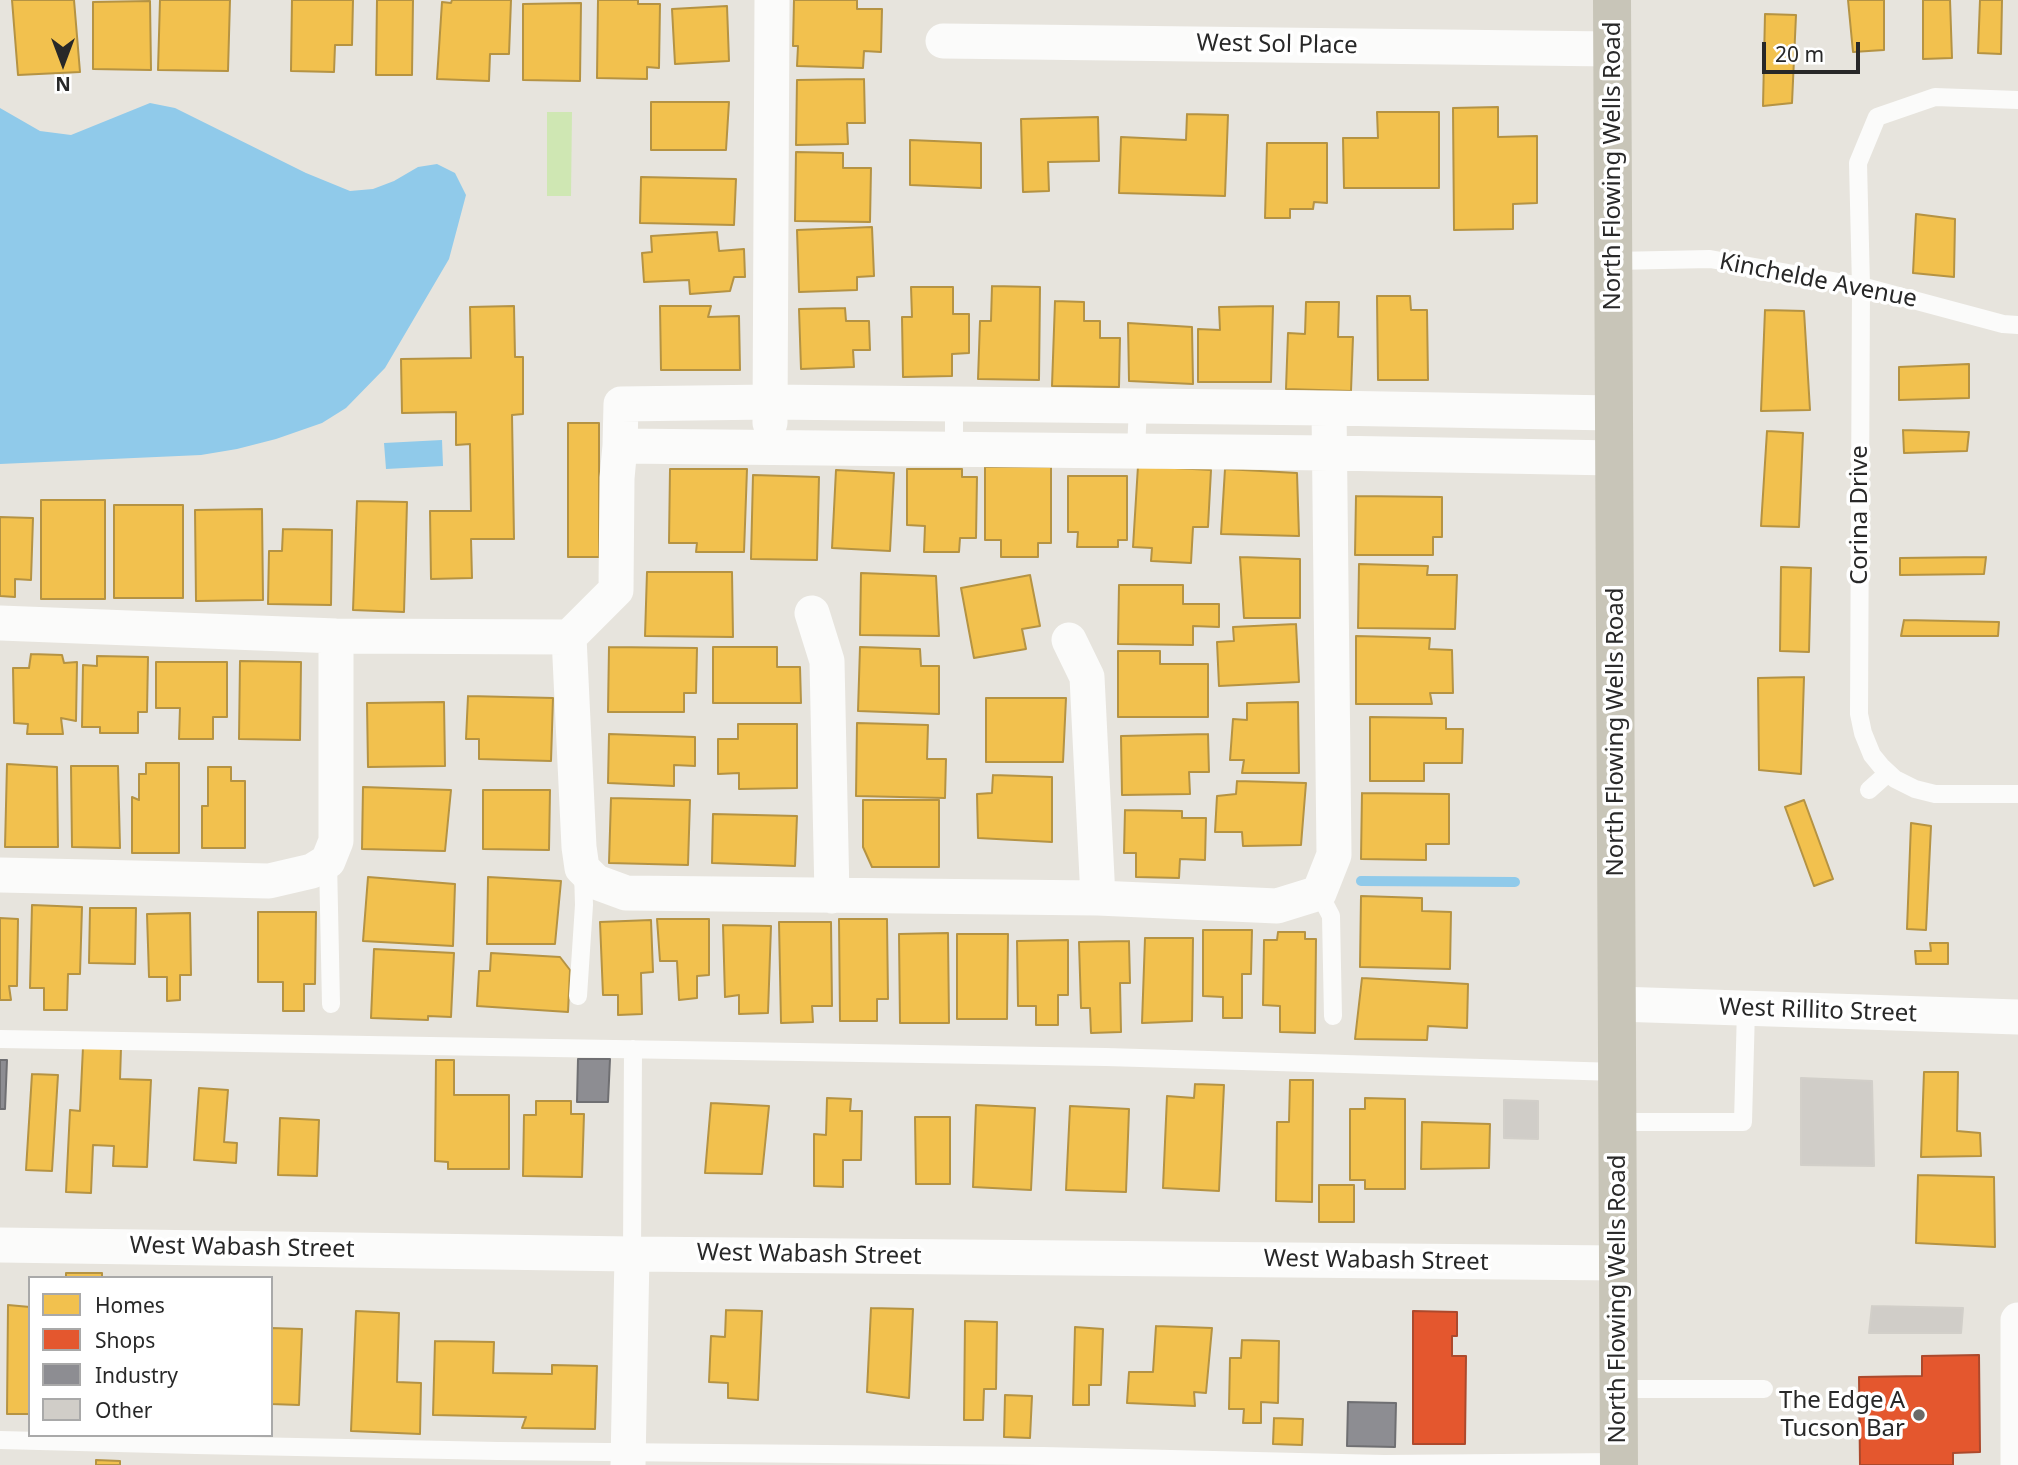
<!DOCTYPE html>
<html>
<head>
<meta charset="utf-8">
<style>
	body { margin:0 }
	#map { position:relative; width:2018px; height:1465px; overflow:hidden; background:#e7e4dd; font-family:"Noto Sans",sans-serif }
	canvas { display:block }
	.legend { position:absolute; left:28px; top:1276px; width:245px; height:161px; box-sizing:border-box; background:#fff; border:2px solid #a9a9a9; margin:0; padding:9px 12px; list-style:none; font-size:21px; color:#282828 }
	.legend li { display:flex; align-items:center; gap:14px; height:35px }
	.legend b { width:35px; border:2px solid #a9a9a9 }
	.north { position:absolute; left:28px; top:28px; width:70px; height:70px; -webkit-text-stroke:5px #fff; paint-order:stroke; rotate:180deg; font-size:19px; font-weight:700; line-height:28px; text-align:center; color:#282828 }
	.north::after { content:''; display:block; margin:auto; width:24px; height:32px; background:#282828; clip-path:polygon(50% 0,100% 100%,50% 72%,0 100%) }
	.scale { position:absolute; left:1762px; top:42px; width:98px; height:32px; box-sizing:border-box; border:4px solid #282828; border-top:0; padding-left:9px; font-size:21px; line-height:24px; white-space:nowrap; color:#282828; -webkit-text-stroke:5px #fff; paint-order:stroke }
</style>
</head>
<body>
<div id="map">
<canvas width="2018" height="1465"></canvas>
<ul class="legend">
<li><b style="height:19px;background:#f2c14e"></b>Homes</li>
<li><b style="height:19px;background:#e4572e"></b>Shops</li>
<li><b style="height:19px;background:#8d8d92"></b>Industry</li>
<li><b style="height:19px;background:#d0cdc8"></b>Other</li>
</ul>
<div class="north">N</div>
<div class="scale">20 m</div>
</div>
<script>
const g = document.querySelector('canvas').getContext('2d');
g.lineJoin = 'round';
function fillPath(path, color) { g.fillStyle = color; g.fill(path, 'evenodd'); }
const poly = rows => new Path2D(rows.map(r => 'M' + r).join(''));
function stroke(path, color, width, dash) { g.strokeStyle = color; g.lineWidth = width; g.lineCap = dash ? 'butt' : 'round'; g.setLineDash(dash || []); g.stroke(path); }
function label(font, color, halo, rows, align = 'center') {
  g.font = font + ' "Noto Sans",sans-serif'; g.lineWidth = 7; g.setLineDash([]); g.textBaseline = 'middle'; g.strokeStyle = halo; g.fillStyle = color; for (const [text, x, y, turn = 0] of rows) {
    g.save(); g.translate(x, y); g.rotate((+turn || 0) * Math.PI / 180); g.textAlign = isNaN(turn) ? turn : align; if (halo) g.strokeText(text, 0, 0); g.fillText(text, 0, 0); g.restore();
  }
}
const pitch = poly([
	[547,112,572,112,571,196,547,196]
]);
const water = poly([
	[150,103,175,108,306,173,350,191,373,189,394,181,418,167,437,164,455,173,466,195,449,259,385,368,346,408,322,423,276,439,237,449,201,455,0,464,0,108,40,131,71,135],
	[442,440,443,466,386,469,384,443]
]);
const homes = poly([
	[12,0,74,0,80,72,18,75,12,0],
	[160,0,230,0,228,71,158,70,160,0],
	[292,0,353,0,352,45,335,45,334,72,291,71,292,0],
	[377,0,413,0,412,75,376,75,377,0],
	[452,0,511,0,509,54,490,54,489,81,437,79,442,2,451,3,452,0],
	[598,0,638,0,638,4,660,4,659,68,647,67,647,79,597,78,598,0],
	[794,0,857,0,857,9,882,9,881,52,864,51,863,68,797,66,798,46,793,46,794,0],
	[1848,0,1884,0,1884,50,1853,52,1848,0],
	[1923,0,1950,0,1952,58,1923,59,1923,0],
	[1980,0,2002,0,2001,54,1978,53,1980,0],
	[150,1,151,70,93,69,93,2,150,1],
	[581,3,580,81,523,80,523,4,581,3],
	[727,6,729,61,675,64,672,9,727,6],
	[1765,14,1796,15,1792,103,1763,106,1765,14],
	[864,79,865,123,847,123,848,144,796,145,797,80,864,79],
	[651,102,729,102,726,150,651,150,651,102],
	[1498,107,1498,137,1537,136,1537,203,1513,204,1513,229,1454,230,1453,108,1498,107],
	[1377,112,1439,112,1439,188,1344,188,1343,138,1378,138,1377,112],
	[1187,114,1228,115,1225,196,1119,193,1121,137,1186,140,1187,114],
	[1098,117,1099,161,1048,162,1049,191,1023,192,1021,119,1098,117],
	[910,140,981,143,981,188,910,185,910,140],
	[1267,143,1327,143,1327,203,1314,202,1313,209,1290,209,1290,218,1265,218,1267,143],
	[796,152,843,153,843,168,871,168,870,222,795,221,796,152],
	[641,177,736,179,734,225,640,223,641,177],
	[1916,214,1955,219,1954,277,1913,273,1916,214],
	[872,227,874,276,857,277,857,290,799,292,797,230,872,227],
	[717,232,719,251,744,249,745,277,734,277,730,291,690,294,689,280,644,282,642,253,652,252,651,236,717,232],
	[992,286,1040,287,1039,380,978,379,980,321,991,321,992,286],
	[911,287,953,287,953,314,969,314,969,353,952,354,952,376,903,377,902,317,912,317,911,287],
	[1377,296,1410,296,1411,310,1427,310,1428,380,1378,380,1377,296],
	[1055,301,1084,302,1084,321,1100,321,1100,338,1120,338,1119,387,1052,386,1055,301],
	[1306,302,1339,302,1338,337,1353,337,1351,391,1286,389,1288,333,1305,334,1306,302],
	[514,306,515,357,523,357,523,414,512,415,514,539,471,539,472,578,431,579,430,511,471,511,470,444,456,445,456,412,402,413,401,359,471,358,470,307,514,306],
	[660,306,711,306,708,317,739,316,740,370,661,370,660,306],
	[1273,306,1271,382,1198,382,1198,329,1220,330,1219,307,1273,306],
	[845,308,846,321,869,321,870,350,853,350,854,367,801,369,799,309,845,308],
	[1765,310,1804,311,1810,410,1761,411,1765,310],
	[1128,323,1192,327,1193,384,1129,381,1128,323],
	[1969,364,1969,398,1899,400,1899,367,1969,364],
	[568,423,599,423,599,557,568,557,568,423],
	[1903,430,1969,432,1967,451,1904,453,1903,430],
	[1767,431,1803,433,1799,527,1761,526,1767,431],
	[1138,466,1211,470,1208,527,1193,527,1191,563,1151,561,1152,548,1133,547,1138,466],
	[985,467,1051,467,1051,543,1038,543,1038,557,1001,557,1001,540,985,540,985,467],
	[670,469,747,469,744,552,696,552,697,543,669,543,670,469],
	[907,469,962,469,962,477,977,477,976,538,960,538,959,552,924,552,925,526,907,525,907,469],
	[1225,469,1297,473,1299,536,1221,534,1225,469],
	[836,470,894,473,890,551,832,548,836,470],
	[753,475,819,477,817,560,751,559,753,475],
	[1068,476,1127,476,1127,540,1118,540,1118,547,1077,547,1078,532,1068,532,1068,476],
	[1356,496,1442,497,1442,537,1433,537,1433,555,1355,555,1356,496],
	[41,500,105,500,105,599,41,599,41,500],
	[357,501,407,502,404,612,353,610,357,501],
	[114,505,183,505,183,598,114,598,114,505],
	[262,509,263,600,196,601,195,510,262,509],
	[0,517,33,518,31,580,15,579,15,597,0,596,0,517],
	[283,529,332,530,331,605,268,604,269,551,282,551,283,529],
	[1240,557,1300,559,1300,618,1244,618,1240,557],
	[1986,557,1984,574,1900,575,1900,558,1986,557],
	[1359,564,1428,566,1427,575,1457,575,1455,629,1358,628,1359,564],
	[1781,567,1811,568,1809,652,1780,651,1781,567],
	[647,572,732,572,733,637,645,636,647,572],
	[861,573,936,576,939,636,860,635,861,573],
	[1030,575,1040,626,1022,629,1026,649,974,658,961,588,1030,575],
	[1119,585,1183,585,1183,604,1219,604,1219,627,1193,626,1193,645,1118,644,1119,585],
	[1904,620,1999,622,1998,636,1901,636,1904,620],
	[1296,624,1299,682,1219,686,1217,642,1234,641,1233,627,1296,624],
	[1356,636,1430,638,1429,649,1452,650,1453,693,1430,693,1432,704,1356,704,1356,636],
	[609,647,697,648,696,693,684,693,684,712,608,712,609,647],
	[713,647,777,647,777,667,800,667,801,703,713,703,713,647],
	[860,647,920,649,921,666,939,666,939,714,858,711,860,647],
	[1118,651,1160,651,1160,664,1208,664,1208,717,1118,717,1118,651],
	[31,654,62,655,64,663,77,662,76,721,61,718,63,734,27,734,28,724,14,723,13,668,29,668,31,654],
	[97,656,148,657,147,712,138,712,138,733,100,733,100,727,82,727,83,665,97,666,97,656],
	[240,661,301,662,300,740,239,739,240,661],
	[156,662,227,662,227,717,213,717,213,739,179,739,180,708,156,708,156,662],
	[1804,677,1801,774,1759,770,1758,678,1804,677],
	[468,696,553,698,551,761,479,759,479,739,466,739,468,696],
	[986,698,1066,698,1063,762,986,762,986,698],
	[444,702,445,766,368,767,367,703,444,702],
	[1298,702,1299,773,1242,773,1244,760,1230,760,1233,719,1247,720,1247,703,1298,702],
	[1370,717,1446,718,1446,729,1463,729,1462,763,1424,763,1424,781,1370,781,1370,717],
	[857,723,928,725,927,759,946,759,945,798,856,796,857,723],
	[738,724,797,724,797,788,739,789,739,773,718,774,718,739,738,739,738,724],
	[609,734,695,737,695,766,674,765,674,786,608,783,609,734],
	[1208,734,1209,772,1189,772,1190,794,1122,795,1121,736,1208,734],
	[146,763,179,763,179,853,132,853,132,797,139,800,139,774,146,774,146,763],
	[7,764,57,767,58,847,5,847,7,764],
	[71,766,118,766,120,848,72,847,71,766],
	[208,767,231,767,231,781,245,781,245,848,202,848,202,806,208,806,208,767],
	[993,775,1052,777,1052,842,978,838,977,794,992,793,993,775],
	[1237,781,1306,783,1301,845,1243,846,1242,832,1215,832,1217,796,1236,794,1237,781],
	[363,787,451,790,445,851,362,849,363,787],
	[483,790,550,790,549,850,483,849,483,790],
	[1362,793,1449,794,1449,844,1426,844,1426,860,1361,859,1362,793],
	[611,798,690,800,688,865,609,863,611,798],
	[863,800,939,800,939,867,872,867,863,847,863,800],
	[1804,800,1833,879,1814,886,1785,807,1804,800],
	[1125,810,1182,811,1182,818,1206,818,1205,860,1180,859,1179,878,1136,877,1136,853,1124,853,1125,810],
	[713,814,797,816,795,866,712,863,713,814],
	[1911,823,1931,826,1926,930,1907,929,1911,823],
	[368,877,455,884,453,946,363,941,368,877],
	[488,877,561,881,555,944,487,944,488,877],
	[1361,896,1422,898,1422,911,1451,912,1450,969,1360,967,1361,896],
	[32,905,82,907,80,974,68,974,67,1010,44,1010,44,988,30,988,32,905],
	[90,908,136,908,135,964,89,963,90,908],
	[258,912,316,912,315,984,304,984,304,1011,283,1011,283,982,258,982,258,912],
	[190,913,191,975,180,975,180,1000,167,1001,167,977,149,977,147,914,190,913],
	[0,918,18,919,17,986,9,986,11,1000,0,1000,0,918],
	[657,919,709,919,709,975,697,976,697,998,679,1000,677,961,660,961,657,919],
	[839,919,887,919,888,999,877,999,877,1021,840,1021,839,919],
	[651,920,653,972,641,973,642,1014,618,1015,618,995,603,995,600,922,651,920],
	[779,922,831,922,832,1006,812,1006,813,1022,781,1023,779,922],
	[723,925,771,926,768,1013,739,1014,739,995,725,997,723,925],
	[1203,930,1252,930,1251,974,1242,974,1242,1018,1223,1018,1223,997,1203,996,1203,930],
	[1278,932,1305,932,1305,939,1316,939,1315,1033,1280,1032,1280,1006,1263,1005,1264,940,1277,940,1278,932],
	[948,933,949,1023,900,1023,899,934,948,933],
	[957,934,1008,934,1007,1019,957,1019,957,934],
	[1145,938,1193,938,1192,1021,1142,1023,1145,938],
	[1068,940,1068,995,1058,995,1058,1025,1036,1025,1036,1006,1018,1006,1017,941,1068,940],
	[1129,941,1130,983,1120,983,1121,1032,1091,1033,1090,1008,1081,1008,1079,942,1129,941],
	[1930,943,1948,943,1948,964,1916,964,1915,951,1931,951,1930,943],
	[374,949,454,953,451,1017,428,1016,428,1020,371,1018,374,949],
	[491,953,560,957,570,970,568,1012,477,1006,479,971,490,971,491,953],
	[1362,978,1468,984,1467,1028,1428,1026,1427,1040,1355,1039,1362,978],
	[83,1047,121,1048,120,1079,151,1080,147,1167,113,1166,114,1146,93,1145,91,1193,66,1192,70,1110,80,1111,83,1047],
	[436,1060,454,1060,454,1095,509,1095,509,1169,448,1169,448,1162,435,1161,436,1060],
	[1924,1072,1958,1072,1957,1131,1980,1133,1981,1156,1921,1157,1924,1072],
	[32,1074,58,1075,52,1171,26,1170,32,1074],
	[1290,1080,1313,1080,1312,1202,1276,1201,1277,1122,1289,1122,1290,1080],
	[1195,1084,1224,1085,1219,1191,1163,1188,1167,1096,1194,1098,1195,1084],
	[199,1088,228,1090,224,1142,237,1143,236,1163,194,1160,199,1088],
	[827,1098,851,1099,850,1111,862,1111,861,1160,843,1160,843,1187,814,1186,814,1134,826,1135,827,1098],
	[1365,1098,1405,1099,1405,1189,1365,1189,1365,1180,1350,1180,1350,1109,1365,1109,1365,1098],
	[536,1101,571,1101,571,1114,584,1114,582,1177,523,1176,524,1115,536,1115,536,1101],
	[711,1103,769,1106,762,1174,705,1173,711,1103],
	[976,1105,1035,1108,1031,1190,973,1187,976,1105],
	[1070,1106,1129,1109,1126,1192,1066,1190,1070,1106],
	[915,1117,950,1117,950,1184,916,1184,915,1117],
	[280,1118,319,1120,317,1176,278,1175,280,1118],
	[1422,1122,1490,1124,1489,1168,1421,1169,1422,1122],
	[1918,1175,1994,1177,1995,1247,1916,1243,1918,1175],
	[1319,1185,1354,1185,1354,1222,1319,1222,1319,1185],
	[66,1273,102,1273,102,1278,66,1278,66,1273],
	[8,1305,30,1307,30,1414,7,1414,8,1305],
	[871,1308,913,1309,909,1398,867,1392,871,1308],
	[726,1310,762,1311,758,1400,728,1398,728,1383,709,1382,711,1336,725,1337,726,1310],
	[356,1311,399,1313,397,1382,421,1383,420,1434,351,1431,356,1311],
	[965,1321,997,1322,996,1389,984,1389,983,1420,964,1420,965,1321],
	[1156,1326,1212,1328,1206,1393,1194,1392,1195,1406,1127,1403,1129,1372,1153,1372,1156,1326],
	[1075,1327,1103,1329,1101,1385,1089,1385,1089,1405,1073,1405,1075,1327],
	[271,1328,302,1329,299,1405,271,1404,271,1328],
	[1242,1340,1279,1341,1278,1403,1261,1402,1261,1423,1243,1423,1244,1409,1229,1409,1230,1358,1241,1358,1242,1340],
	[435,1341,494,1342,493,1373,552,1374,552,1365,597,1366,595,1429,522,1428,526,1417,433,1415,435,1341],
	[1005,1395,1032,1396,1030,1438,1004,1437,1005,1395],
	[1274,1418,1303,1419,1302,1445,1273,1444,1274,1418],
	[96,1460,120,1461,120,1465,96,1465,96,1460]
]);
const shops = poly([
	[1413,1311,1457,1312,1457,1336,1452,1336,1452,1356,1466,1356,1465,1444,1413,1444,1413,1311],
	[1979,1355,1980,1452,1953,1453,1953,1465,1860,1465,1859,1377,1922,1376,1922,1356,1979,1355]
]);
const industry = poly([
	[578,1059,610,1059,608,1102,577,1102,578,1059],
	[0,1060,7,1060,5,1109,0,1109,0,1060],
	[1348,1402,1396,1403,1395,1447,1347,1446,1348,1402]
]);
const stream = poly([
	[1361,881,1515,882]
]);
const building = poly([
	[1801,1078,1872,1081,1874,1166,1801,1165,1801,1078],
	[1504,1100,1538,1101,1538,1139,1504,1138,1504,1100],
	[1872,1306,1963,1308,1961,1333,1869,1333,1872,1306]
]);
const lane = poly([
	[2018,100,1935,97,1877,117,1858,163,1861,286,1859,714,1863,733,1872,755,1881,766,1895,779,1915,789,1935,794,2018,794],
	[1614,261,1710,259,1861,286,2003,324,2018,325],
	[954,449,954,405],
	[1136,450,1138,406],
	[1869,790,1888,773],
	[328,861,331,1004],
	[1319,893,1331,916,1333,1016],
	[578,996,584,905,583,871],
	[0,1039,1106,1057,1618,1072],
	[1618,1122,1743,1122,1746,1009],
	[632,1254,633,1049],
	[1619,1389,1764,1389],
	[0,1440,196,1445,498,1451,1043,1456,1384,1464,1619,1462]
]);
const street = poly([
	[943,41,1612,49],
	[1329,408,1334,855,1319,893,1277,906,1098,898,626,893,596,882,582,868,579,847,569,637,616,590,617,478,620,446,621,404,770,402,1329,408,1613,413],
	[770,423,772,0],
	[620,446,1330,453,1615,458],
	[812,613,827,661,832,896],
	[0,623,336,636,569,637],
	[1069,640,1087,677,1098,898],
	[0,875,269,881,312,871,328,861,336,841,336,636],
	[1617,1004,2018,1017],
	[0,1245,632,1254,1618,1263],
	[628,1465,632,1254],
	[2018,1465,2018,1320]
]);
const primary = poly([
	[1612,0,1619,1465]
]);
const markers = [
	[1919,1415,7,"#6b6a67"]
];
const streetNames = [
	["West Sol Place",1277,45,1],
	["North Flowing Wells Road",1613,166,-90],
	["Kinchelde Avenue",1818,281,11],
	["Corina Drive",1860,515,-90],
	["North Flowing Wells Road",1616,732,-90],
	["West Rillito Street",1818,1011,2],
	["West Wabash Street",242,1248,1],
	["West Wabash Street",809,1255,1],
	["West Wabash Street",1376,1261,1],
	["North Flowing Wells Road",1618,1299,-90]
];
const poiNames = [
	["The Edge A",1905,1401],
	["Tucson Bar",1905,1429]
];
fillPath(pitch, '#cfe7b3');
fillPath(water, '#90caea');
fillPath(homes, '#f2c14e');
stroke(homes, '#b59343', 2);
fillPath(shops, '#e4572e');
stroke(shops, '#ac492c', 2);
fillPath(industry, '#8d8d92');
stroke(industry, '#6f6f72', 2);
stroke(stream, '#90caea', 10);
fillPath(building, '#d0cdc8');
stroke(building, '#d2cfc9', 2);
stroke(lane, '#fbfbfa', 18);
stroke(street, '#fbfbfa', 35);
stroke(primary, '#c8c5b8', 38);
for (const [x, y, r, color] of markers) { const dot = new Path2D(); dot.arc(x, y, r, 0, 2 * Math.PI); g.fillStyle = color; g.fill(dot); stroke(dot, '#fff', 2.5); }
label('24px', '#282828', '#fff', streetNames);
label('24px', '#282828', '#fff', poiNames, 'right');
</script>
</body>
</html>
